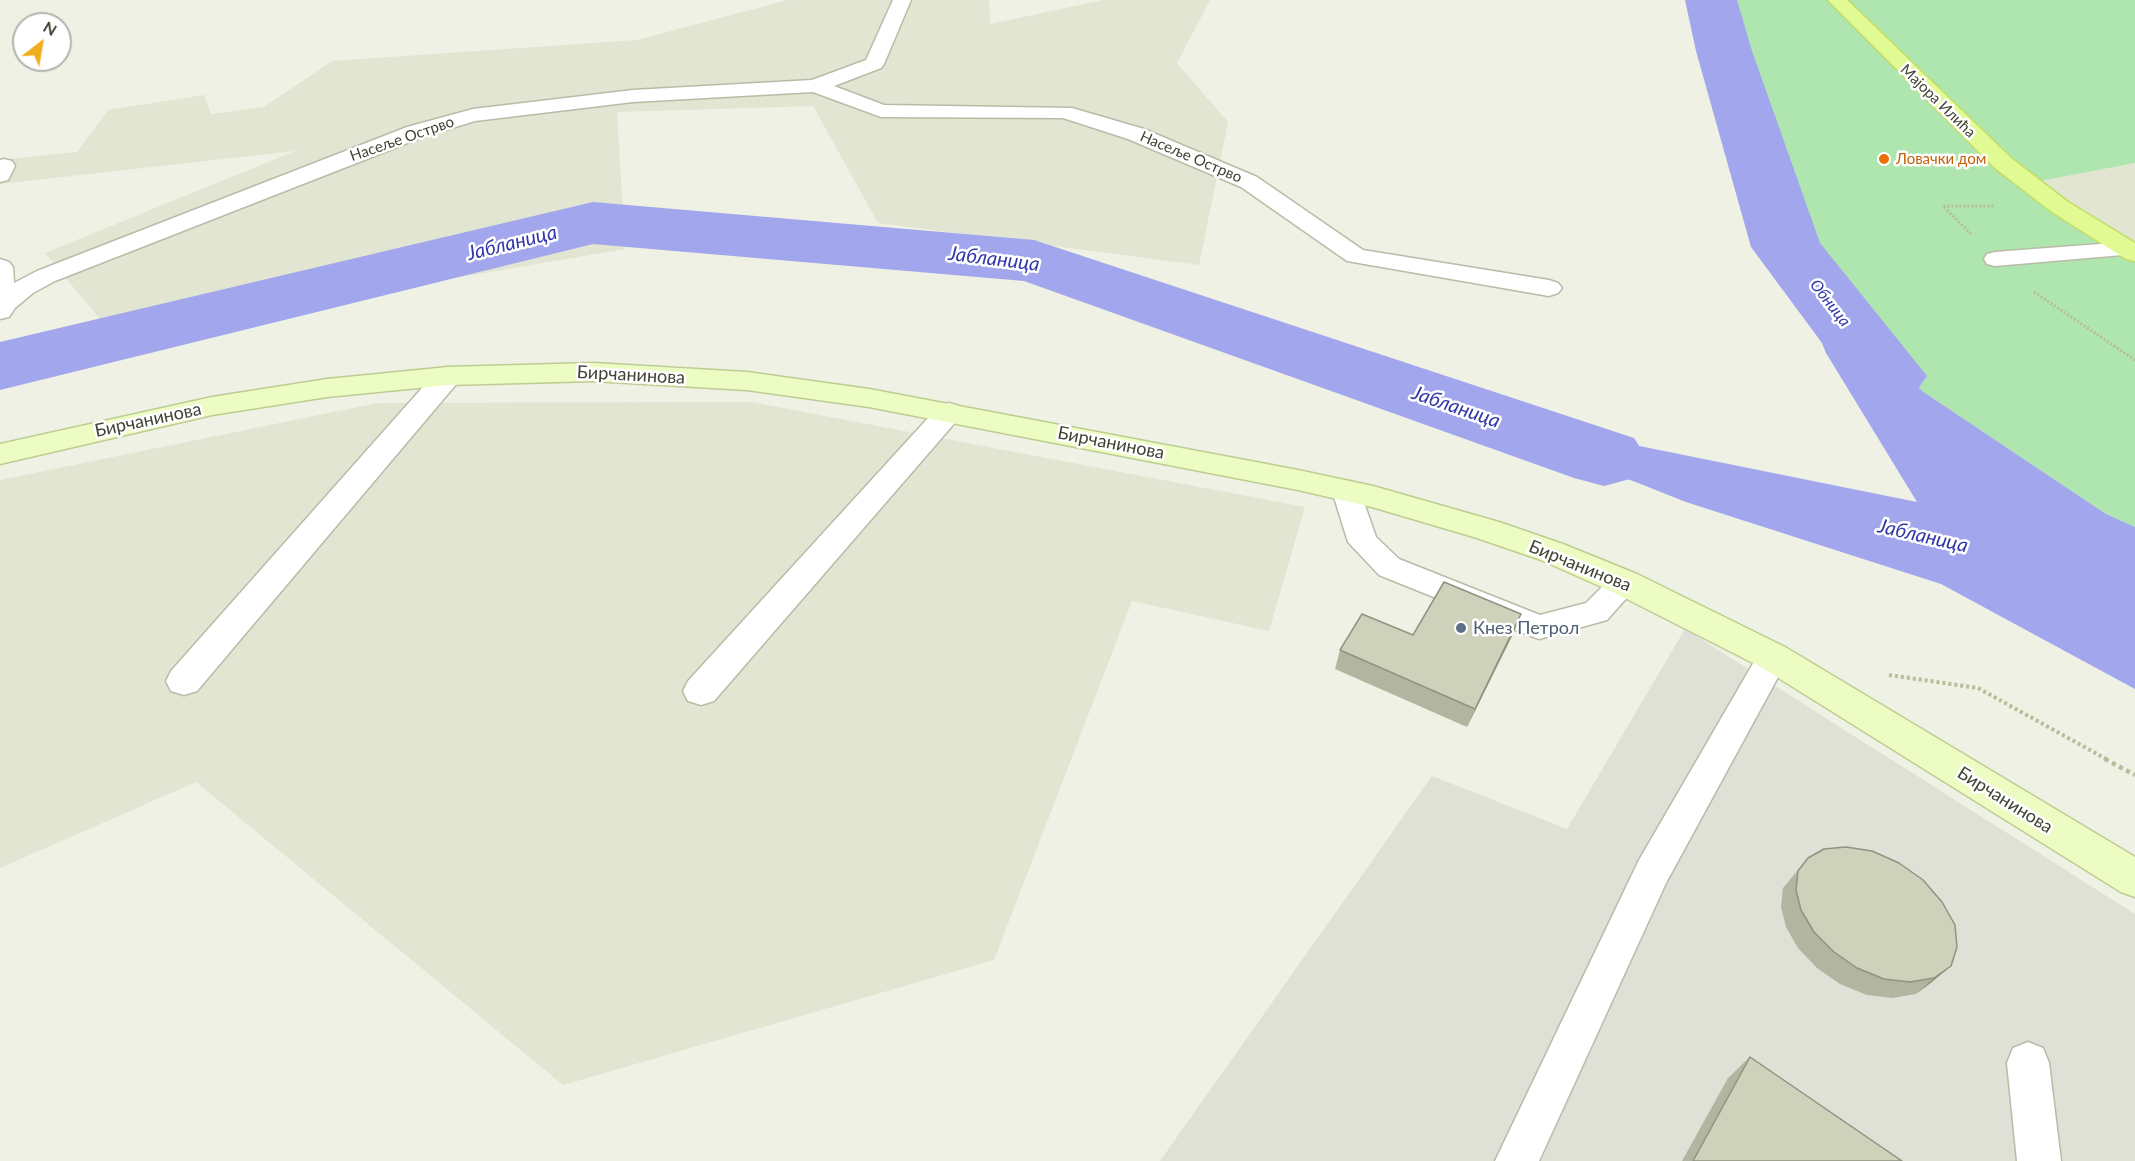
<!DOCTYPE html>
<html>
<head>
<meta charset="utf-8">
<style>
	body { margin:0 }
	#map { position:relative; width:2135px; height:1161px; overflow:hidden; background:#eef1e4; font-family:Lato,sans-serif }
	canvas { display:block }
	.north { position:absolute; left:12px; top:12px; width:60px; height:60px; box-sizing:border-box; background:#fff; border:2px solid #b3b4ae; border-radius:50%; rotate:31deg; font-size:16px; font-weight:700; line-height:24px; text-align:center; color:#414334 }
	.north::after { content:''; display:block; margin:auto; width:21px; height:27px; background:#f1ad1b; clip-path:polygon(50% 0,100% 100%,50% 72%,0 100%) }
</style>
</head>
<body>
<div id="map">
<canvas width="2135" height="1161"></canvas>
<div class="north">N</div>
</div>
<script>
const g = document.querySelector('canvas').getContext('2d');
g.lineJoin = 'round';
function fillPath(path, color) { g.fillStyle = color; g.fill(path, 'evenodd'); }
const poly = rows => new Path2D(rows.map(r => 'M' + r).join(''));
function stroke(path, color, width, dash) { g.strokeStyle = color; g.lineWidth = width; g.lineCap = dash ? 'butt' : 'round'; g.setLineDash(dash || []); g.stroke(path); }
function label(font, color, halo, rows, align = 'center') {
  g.font = font + ' Lato,sans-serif'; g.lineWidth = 5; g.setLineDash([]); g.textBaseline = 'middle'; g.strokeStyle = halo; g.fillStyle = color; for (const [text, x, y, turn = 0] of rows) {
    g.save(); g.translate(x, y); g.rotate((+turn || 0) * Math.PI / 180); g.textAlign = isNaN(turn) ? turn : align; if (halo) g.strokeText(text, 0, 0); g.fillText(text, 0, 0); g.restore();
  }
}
const residential = poly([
	[788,0,989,0,990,24,1104,0,1210,0,1177,63,1228,122,1199,265,878,223,813,106,617,112,625,249,114,336,45,253,295,151,0,184,0,160,77,152,108,110,204,95,211,114,264,107,332,61,637,40],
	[2135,163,2135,254,2029,183],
	[751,402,1305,507,1269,631,1132,601,994,960,563,1085,196,782,0,868,0,480,378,403]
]);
const industrial = poly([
	[1685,629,2135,914,2135,1161,1160,1161,1432,776,1567,829]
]);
const green = poly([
	[1711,0,2135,0,2135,163,2030,183,2135,254,2135,527,2106,514,1922,391,1867,329,1786,254,1724,51]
]);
const water = poly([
	[1786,254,1867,329,1922,391,2106,514,2135,527,2135,689,1941,584,1686,502,1446,407,1917,502,1826,353]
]);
const river = poly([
	[1685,0,1737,0,1752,51,1820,243,1927,376,1915,393,1887,401,1859,393,1751,247,1696,51,1685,0],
	[593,202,1034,240,1634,438,1647,458,1634,478,1604,486,1574,478,1024,281,593,244,0,390,0,342,593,202]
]);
const pathFar2 = poly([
	[1971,234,1943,206,1995,206],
	[2034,292,2135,360]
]);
const pathFar1 = poly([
	[1889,675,1978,688,2108,760]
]);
const path = poly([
	[2105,759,2135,775]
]);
const lane = poly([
	[2126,242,2135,246,2134,254,1995,266,1987,264,1984,259,1987,254,1995,252,2126,242],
	[1346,481,1356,484,1360,491,1376,537,1399,559,1540,615,1586,603,1614,575,1625,572,1636,575,1640,583,1607,620,1539,639,1528,635,1379,575,1348,542,1332,491,1336,484,1346,481],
	[1773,645,1784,648,1789,657,1666,883,1539,1161,1495,1161,1639,860,1762,648,1773,645],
	[2028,1042,2043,1048,2049,1063,2061,1161,2017,1161,2007,1063,2013,1048,2028,1042]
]);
const street = poly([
	[893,0,911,0,884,64,881,68,834,86,884,105,1072,108,1144,129,1257,177,1363,250,1549,280,1558,283,1562,288,1558,293,1549,296,1347,261,1241,187,1128,139,1063,118,881,117,813,92,633,102,475,121,423,137,55,281,33,293,15,308,9,317,0,319,0,259,9,262,13,267,14,283,37,271,407,127,473,109,633,90,812,80,866,60,893,0],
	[4,159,12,161,15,166,8,180,0,182,0,160,4,159],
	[448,367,458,370,462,376,458,382,197,691,184,695,171,691,166,681,171,671,438,370,448,367],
	[949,403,959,406,963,412,959,418,714,701,701,705,688,701,683,691,688,681,939,406,949,403]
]);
const secondary = poly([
	[593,363,747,372,869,389,1298,470,1373,486,1499,522,1563,544,1637,574,1785,647,2135,857,2135,897,2121,892,1761,667,1613,592,1541,560,1477,538,1372,507,1298,490,869,407,747,390,593,381,448,385,327,397,212,415,0,464,0,444,212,397,327,379,448,367,593,363]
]);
const primary = poly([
	[1828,0,1847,0,2011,158,2068,202,2135,243,2135,261,2126,259,2052,212,1995,168,1828,0]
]);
const wall = poly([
	[1521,614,1514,632,1467,727,1335,669,1340,650],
	[1808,858,1951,966,1916,994,1892,998,1867,995,1840,984,1817,968,1798,948,1786,927,1781,907,1783,888],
	[1750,1057,1902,1161,1682,1161,1728,1078]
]);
const shadedWall = poly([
	[1521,614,1514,632,1467,727,1475,709],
	[1951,966,1932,982,1916,994,1934,978]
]);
const building = poly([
	[1444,582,1521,614,1475,709,1340,650,1362,614,1413,635,1444,582],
	[1846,847,1872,851,1899,863,1923,880,1942,902,1955,925,1957,947,1951,966,1934,978,1910,982,1884,979,1857,968,1834,952,1814,932,1801,910,1796,890,1798,871,1808,858,1824,849,1846,847],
	[1750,1057,1902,1161,1693,1161,1750,1057]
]);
const markers = [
	[1884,159,6,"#e8710a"],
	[1461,628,6,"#5c6f8a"]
];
const farStreetnames = [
	["Мајора Илића",1938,101,44],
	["Насеље Острво",402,139,-19],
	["Насеље Острво",1191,157,23]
];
const farFoodnames = [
	["Ловачки дом",1896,159]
];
const farWaternames = [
	["Обница",1830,303,52]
];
const streetNames = [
	["Бирчанинова",631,375,3],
	["Бирчанинова",148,420,-12],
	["Бирчанинова",1111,443,11],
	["Бирчанинова",1580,566,22],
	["Бирчанинова",2005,800,32]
];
const serviceNames = [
	["Кнез Петрол",1473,628]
];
const waterNames = [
	["Јабланица",512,243,-14],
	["Јабланица",994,259,7],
	["Јабланица",1456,407,19],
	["Јабланица",1923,536,13]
];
fillPath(residential, '#e1e5d2');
fillPath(industrial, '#dfe0d6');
fillPath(green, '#afe5ae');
fillPath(water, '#a2a6ed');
fillPath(river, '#a2a6ed');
stroke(lane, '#b8bca7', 3);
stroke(street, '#b8bca7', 3);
stroke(secondary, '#bdcd92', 3);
stroke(primary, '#c2de65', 3);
stroke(pathFar2, '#b7bd99', 3, [2, 2]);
stroke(pathFar1, '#b7bd99', 4, [3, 3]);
stroke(path, '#b7bd99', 4.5, [4, 4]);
fillPath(lane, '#fff');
fillPath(street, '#fff');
fillPath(secondary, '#ecfcc3');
fillPath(primary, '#e1fa94');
fillPath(wall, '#b2b5a0');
fillPath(shadedWall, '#919382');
fillPath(building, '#cfd2ba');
stroke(building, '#919382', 1.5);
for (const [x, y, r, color] of markers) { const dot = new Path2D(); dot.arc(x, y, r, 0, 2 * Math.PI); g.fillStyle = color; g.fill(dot); stroke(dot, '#fff', 2); }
label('15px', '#414334', '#fff', farStreetnames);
label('15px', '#c56008', '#fff', farFoodnames, 'left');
label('italic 16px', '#3238aa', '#fff', farWaternames);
label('18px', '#414334', '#fff', streetNames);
label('18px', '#4e5e75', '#fff', serviceNames, 'left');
label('italic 20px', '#3238aa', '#fff', waterNames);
</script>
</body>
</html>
